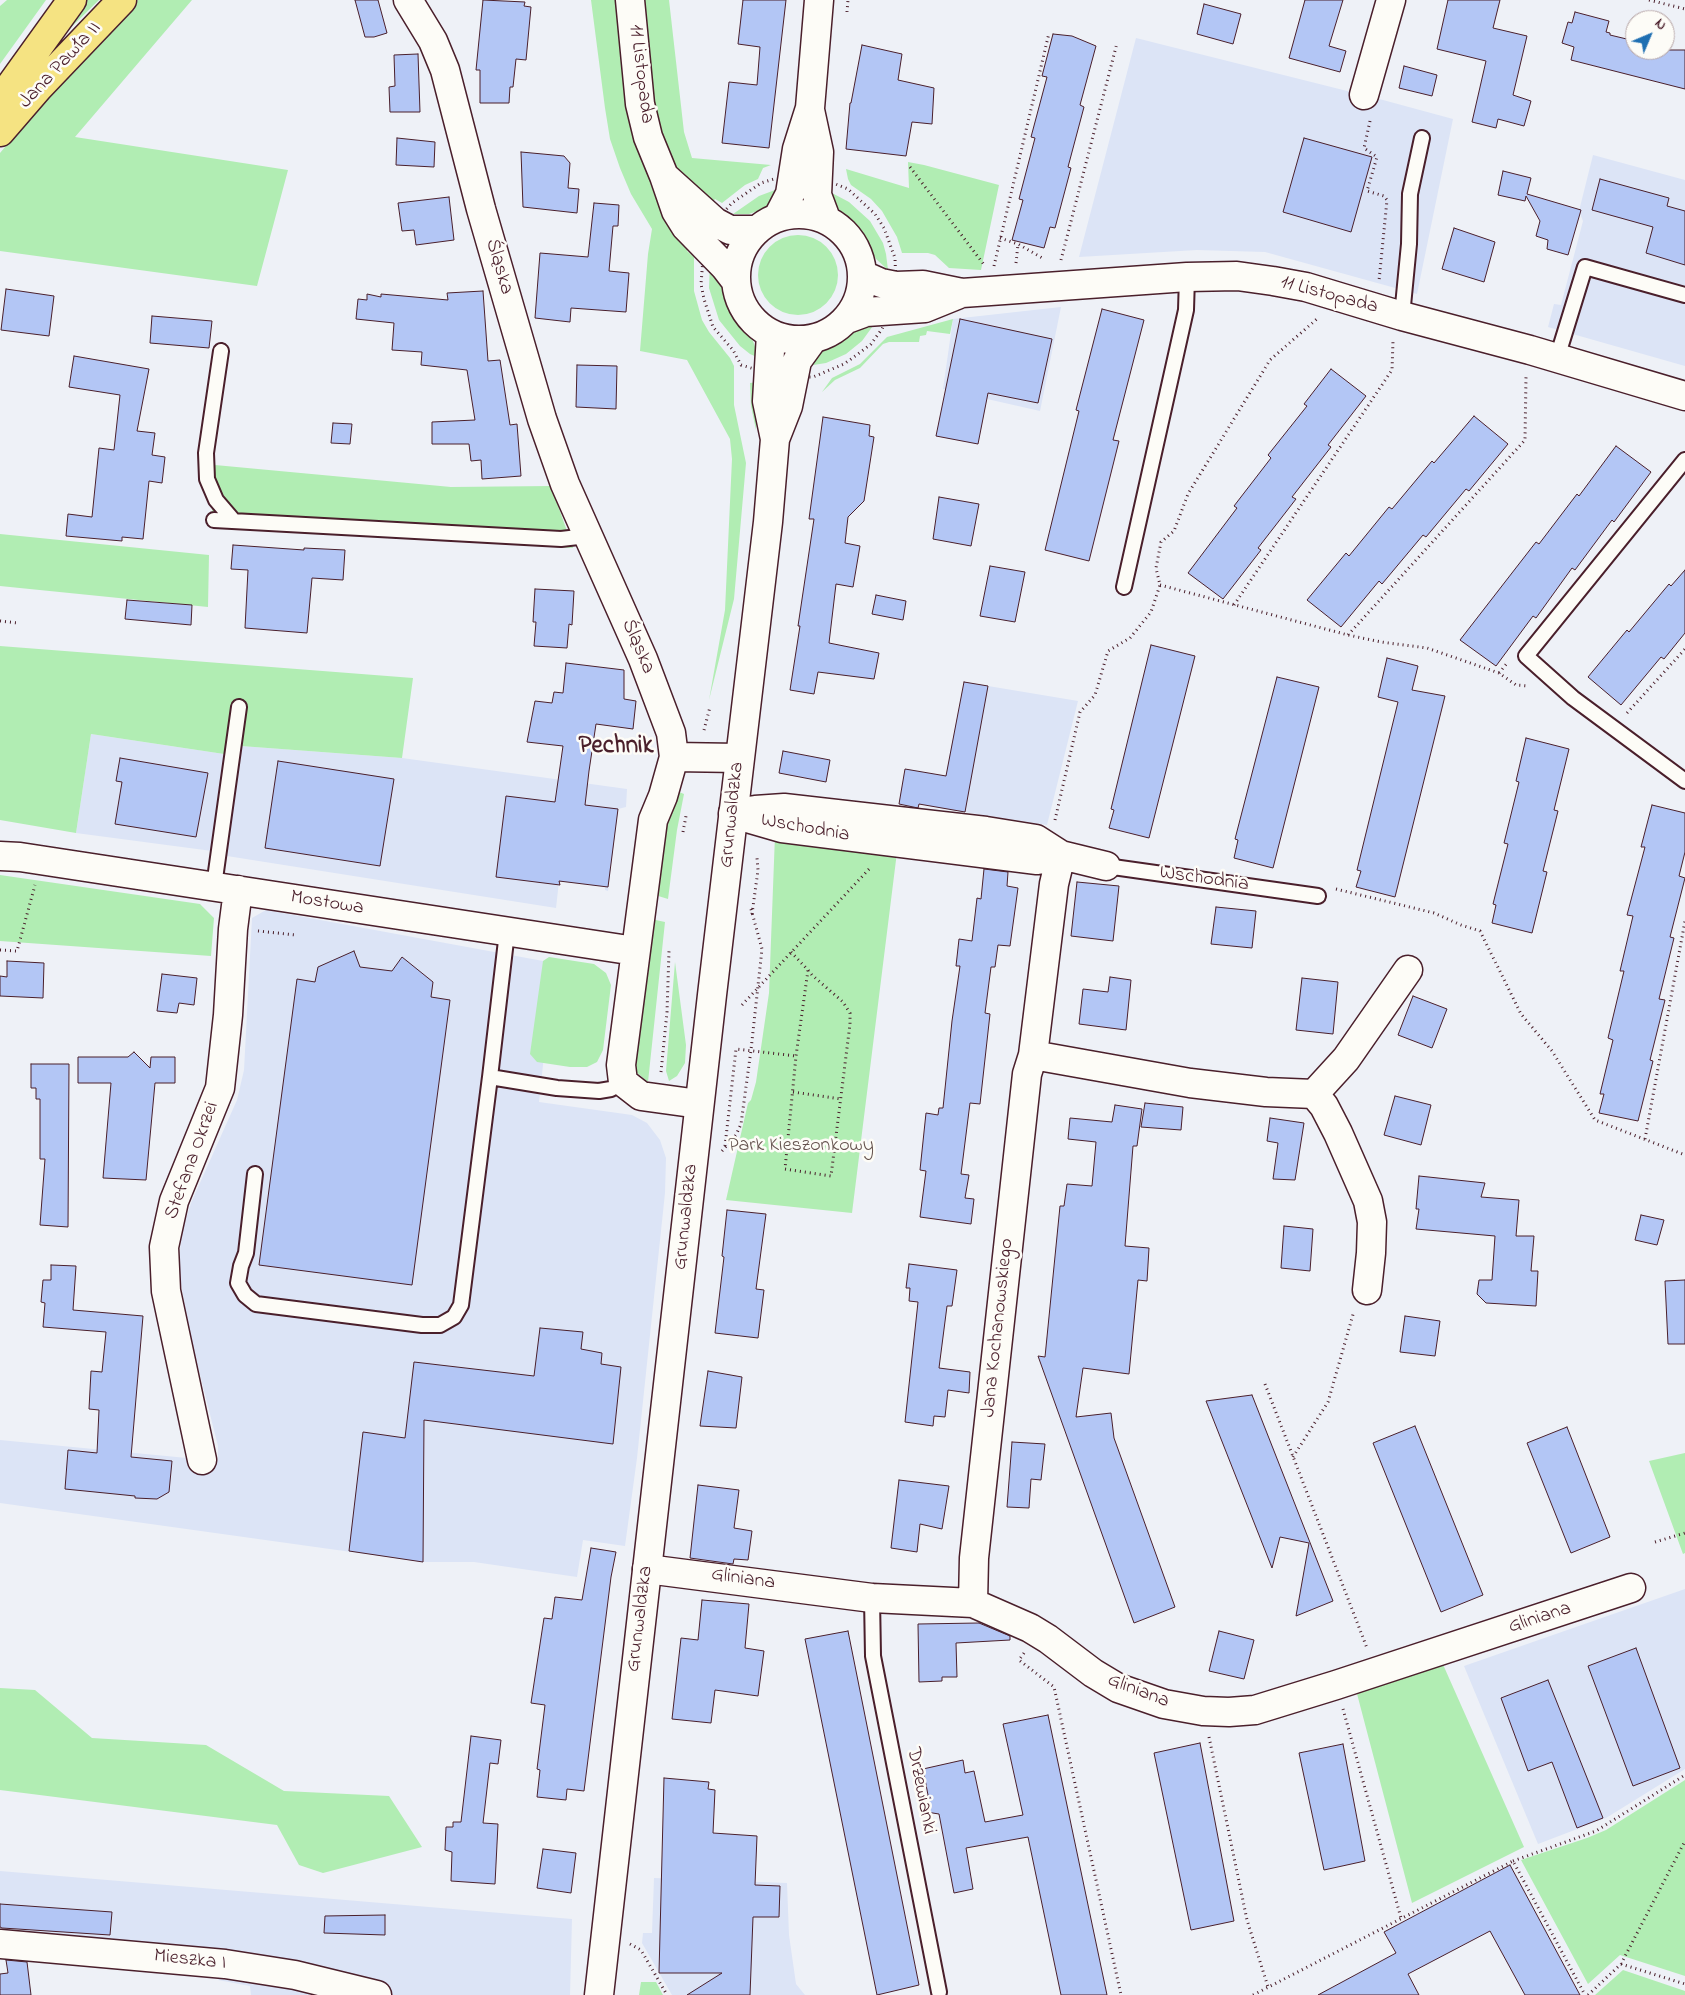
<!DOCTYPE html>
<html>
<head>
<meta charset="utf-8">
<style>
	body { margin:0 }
	#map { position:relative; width:1685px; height:1995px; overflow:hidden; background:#eef1f7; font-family:"Indie Flower",sans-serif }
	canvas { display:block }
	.north { position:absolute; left:1625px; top:10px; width:50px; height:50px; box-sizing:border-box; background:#fdfcf7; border:1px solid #b5a4a5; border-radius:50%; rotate:45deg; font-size:14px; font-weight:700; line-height:20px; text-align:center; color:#4a1f2b }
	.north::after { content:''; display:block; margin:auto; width:18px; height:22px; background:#1f6fb2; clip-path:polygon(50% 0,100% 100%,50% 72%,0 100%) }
</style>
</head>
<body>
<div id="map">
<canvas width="1685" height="1995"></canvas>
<div class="north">N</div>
</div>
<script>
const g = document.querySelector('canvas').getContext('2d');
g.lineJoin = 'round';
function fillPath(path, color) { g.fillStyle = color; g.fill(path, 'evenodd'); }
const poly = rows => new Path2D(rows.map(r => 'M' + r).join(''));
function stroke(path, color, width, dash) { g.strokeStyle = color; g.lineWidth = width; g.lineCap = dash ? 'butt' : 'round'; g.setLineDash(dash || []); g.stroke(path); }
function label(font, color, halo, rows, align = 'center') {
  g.font = font + ' "Indie Flower",sans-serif'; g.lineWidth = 5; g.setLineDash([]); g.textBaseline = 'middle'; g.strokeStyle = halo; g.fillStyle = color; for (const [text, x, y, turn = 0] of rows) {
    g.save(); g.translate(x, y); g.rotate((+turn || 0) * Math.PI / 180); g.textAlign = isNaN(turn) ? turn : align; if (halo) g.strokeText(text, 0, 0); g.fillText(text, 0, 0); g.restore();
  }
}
const built = poly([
	[1136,38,1383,100,1453,119,1417,294,1265,252,1197,250,1079,257],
	[1593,155,1685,180,1685,366,1548,327,1554,304,1561,305,1583,221,1579,211],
	[1061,307,1040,411,943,389,953,319],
	[964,682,1078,701,1047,825,939,808],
	[91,734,224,754,212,851,76,833],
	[241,746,402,758,627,789,626,807,618,809,608,891,605,890,605,886,559,881,556,908,227,856],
	[266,910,554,963,539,1102,632,1115,647,1123,660,1140,666,1158,665,1193,637,1458,625,1546,583,1540,577,1577,474,1562,423,1562,0,1503,0,1440,218,1461,218,1446,190,1335,179,1272,181,1234,191,1203,237,1100,244,1070,252,918],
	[1685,1589,1685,1769,1606,1818,1538,1844,1464,1666],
	[0,1871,572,1919,570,1995,251,1995,250,1986,218,1980,218,1952,0,1933],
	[654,1878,787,1883,789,1935,796,1984,805,1995,672,1995,642,1943,643,1933,652,1933]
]);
const green = poly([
	[7,0,46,0,0,64,0,6],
	[87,0,99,0,49,49],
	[138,0,192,0,75,137,288,170,257,286,0,251,0,153,40,105,105,40,103,38],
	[591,0,669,0,684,132,692,158,771,165,763,168,758,179,745,185,722,203,715,199,700,220,687,251,694,257,694,291,702,320,709,332,730,358,734,366,734,405,746,463,734,599,709,700,725,610,732,459,730,439,687,360,640,351,648,254,652,229,631,194,620,168,610,139,605,108],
	[908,162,924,165,999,185,981,270,949,268,935,255,928,253,902,253,897,237,882,211,871,199,851,185,848,179,846,169,909,188],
	[783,187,773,203,766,208,749,214,733,214,759,196],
	[830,192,849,202,870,221,883,243,886,254,888,270,875,258,859,231,839,210],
	'758 275a40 40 0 1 1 80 0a40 40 0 1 1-80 0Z',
	[710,262,723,285,734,315,753,341,759,358,750,354,740,346,719,320,709,288],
	[878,319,862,341,846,354,826,363,807,366,820,351,827,346,855,328],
	[953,319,950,334,927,331,926,335,920,336,919,342,889,342,883,344,860,368,835,380,822,392,832,378,860,364,887,337],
	[758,382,756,430,751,406,750,383],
	[215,465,451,487,551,486,573,548,211,528],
	[0,534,209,555,208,607,0,586],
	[0,646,413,678,402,758,241,746,224,754,91,734,76,833,0,820],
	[679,792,684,794,677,830,668,899,655,895,664,822],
	[775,835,897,852,852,1213,726,1200,748,1103,751,1100,756,1082,769,993],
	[0,875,200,904,214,918,211,956,0,941],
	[651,919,665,922,648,1082,635,1071,634,1059],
	[549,957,594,964,606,973,611,985,603,1050,597,1062,587,1067,570,1067,537,1062,530,1054,543,961],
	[675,962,686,1045,685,1063,677,1076,669,1081,666,1071],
	[1685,1453,1685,1553,1683,1554,1649,1461],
	[1441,1660,1524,1847,1412,1903,1356,1690],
	[0,1688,35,1690,92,1738,206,1745,284,1791,389,1796,422,1847,323,1873,299,1865,277,1825,0,1790],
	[1685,1780,1685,1976,1620,1955,1588,1984,1521,1860,1587,1838,1606,1830],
	[1623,1970,1685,1991,1685,1995,1595,1995],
	[641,1982,656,1982,663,1995,639,1995]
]);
const building = poly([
	[355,0,378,0,387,33,374,37,365,37,355,0],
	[483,0,525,2,524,6,531,7,526,60,516,59,513,87,510,87,509,103,480,103,480,70,476,70,483,0],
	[743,0,786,0,769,148,722,143,729,82,757,85,760,47,738,44,743,0],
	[1305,0,1343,0,1329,46,1346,51,1340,72,1289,58,1305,0],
	[1448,0,1500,0,1493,28,1527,36,1513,95,1531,101,1524,126,1498,119,1496,128,1472,122,1486,61,1437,49,1448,0],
	[1204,4,1241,14,1233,44,1197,34,1204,4],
	[1575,12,1609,21,1606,32,1610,33,1610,35,1635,41,1635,50,1685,50,1685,89,1571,60,1574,47,1562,43,1568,22,1572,23,1575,12],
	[1053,34,1072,36,1096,46,1080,105,1084,107,1068,167,1071,168,1055,228,1050,227,1044,248,1012,240,1023,200,1019,199,1035,138,1031,137,1047,77,1042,76,1053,34],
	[862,45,902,54,898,80,934,88,932,124,912,122,906,156,846,149,850,103,851,103,862,45],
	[418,54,420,112,390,112,389,87,395,86,394,55,418,54],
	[1404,66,1437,75,1432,96,1399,88,1404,66],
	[397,138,435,142,434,167,396,165,397,138],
	[1304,138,1372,157,1351,232,1283,212,1304,138],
	[521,152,564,156,570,163,568,188,579,189,577,213,523,207,521,152],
	[1503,171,1531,178,1527,194,1581,210,1568,255,1547,249,1548,240,1536,236,1540,221,1526,196,1525,201,1498,195,1503,171],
	[1600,179,1669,198,1667,206,1685,211,1685,265,1646,253,1653,227,1592,210,1600,179],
	[449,197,454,240,416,245,414,230,402,231,398,203,449,197],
	[594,203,619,205,618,226,613,226,609,271,629,273,626,312,571,308,570,322,535,318,540,253,588,257,594,203],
	[1454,228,1495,242,1484,282,1442,269,1454,228],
	[6,289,54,296,49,336,1,330,6,289],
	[483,291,488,361,500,360,510,425,517,424,521,476,482,479,481,460,471,461,469,444,432,444,432,422,475,420,467,370,421,365,422,352,392,350,394,323,356,319,358,299,367,300,367,294,381,297,381,294,448,300,447,293,483,291],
	[1102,309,1144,320,1113,440,1119,441,1089,561,1045,550,1079,411,1076,410,1102,309],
	[152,316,212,321,209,348,150,343,152,316],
	[960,319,1052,339,1038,403,988,393,978,444,936,436,960,319],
	[74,356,149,369,137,431,155,433,152,455,165,457,162,483,149,481,143,539,122,537,122,541,66,536,68,514,92,517,99,448,114,450,120,395,69,387,74,356],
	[577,365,617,366,616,409,576,407,577,365],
	[1331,369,1366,396,1328,445,1331,447,1292,497,1296,499,1258,548,1261,550,1223,599,1188,573,1237,508,1234,506,1271,458,1268,455,1307,406,1304,404,1331,369],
	[1474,416,1508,444,1469,491,1466,489,1426,537,1423,535,1382,584,1379,581,1341,627,1307,600,1346,553,1349,556,1389,507,1392,509,1432,461,1434,463,1474,416],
	[823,417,870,425,869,436,874,437,864,501,848,517,845,543,860,546,853,587,836,584,829,643,879,653,874,679,818,672,814,694,790,690,800,626,798,626,814,519,809,519,823,417],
	[333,423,352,424,350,444,331,443,333,423],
	[1616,446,1651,472,1614,522,1612,520,1575,570,1572,568,1536,618,1533,616,1496,666,1460,640,1536,542,1539,544,1577,494,1579,496,1616,446],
	[939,497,979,504,971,546,933,539,939,497],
	[233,545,304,550,304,548,345,550,343,580,312,578,307,633,245,628,248,570,231,569,233,545],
	[990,566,1025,572,1015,622,980,616,990,566],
	[1685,570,1685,633,1664,659,1661,657,1621,705,1588,677,1627,630,1629,632,1669,584,1671,586,1685,570],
	[535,589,574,591,572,625,569,624,567,648,534,646,536,622,533,622,535,589],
	[876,595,906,601,903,620,872,614,876,595],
	[127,600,192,605,191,625,125,619,127,600],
	[1151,645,1195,656,1149,838,1109,828,1114,810,1111,809,1151,645],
	[1387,658,1418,666,1412,690,1445,696,1395,897,1356,887,1361,871,1357,870,1398,702,1378,697,1387,658],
	[566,663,624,670,624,699,636,701,633,729,596,724,589,771,585,805,618,809,608,887,559,881,560,885,496,877,506,796,555,802,563,746,527,742,535,701,552,703,554,692,563,693,566,663],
	[1277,677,1319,687,1273,868,1234,858,1238,840,1235,839,1277,677],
	[964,682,988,686,965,812,919,804,918,808,899,804,905,769,946,776,964,682],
	[1526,738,1569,749,1554,810,1558,811,1543,871,1547,872,1532,933,1492,923,1496,905,1493,904,1508,844,1504,843,1519,782,1516,781,1526,738],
	[783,751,830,760,826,782,779,773,783,751],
	[120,758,208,773,196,837,115,824,122,782,116,781,120,758],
	[278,761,394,779,380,866,265,848,278,761],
	[1652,805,1685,813,1685,852,1679,876,1685,878,1670,937,1674,938,1659,999,1665,1000,1650,1060,1653,1061,1638,1121,1599,1113,1604,1094,1600,1094,1613,1040,1608,1038,1624,971,1620,971,1633,916,1627,915,1645,847,1641,847,1652,805],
	[984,869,1008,872,1007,886,1018,888,1010,946,998,945,995,967,991,967,985,1013,990,1014,980,1104,970,1103,961,1174,969,1175,965,1198,974,1199,971,1224,920,1217,926,1171,920,1170,926,1113,938,1115,939,1108,943,1108,952,1021,960,966,956,966,959,939,972,941,977,898,981,899,984,869],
	[1077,882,1119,886,1113,941,1071,936,1077,882],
	[1216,907,1256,911,1252,948,1211,944,1216,907],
	[354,951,360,967,392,971,402,957,433,982,431,997,450,1000,412,1285,259,1265,297,979,315,982,318,967,354,951],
	[7,961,44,963,43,998,0,996,0,976,7,977,7,961],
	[162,974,197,978,194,1005,179,1003,177,1013,157,1011,162,974],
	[1110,977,1131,980,1126,1030,1079,1024,1083,989,1108,992,1110,977],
	[1302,978,1338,982,1333,1034,1296,1030,1302,978],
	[1413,996,1447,1009,1432,1048,1398,1035,1413,996],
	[134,1052,150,1068,151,1057,175,1057,175,1083,155,1083,146,1180,103,1178,111,1083,78,1083,78,1057,128,1057,134,1052],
	[31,1064,69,1064,68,1227,40,1225,45,1159,40,1159,40,1099,36,1099,36,1088,31,1088,31,1064],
	[1395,1096,1431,1105,1421,1145,1384,1135,1395,1096],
	[1145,1103,1183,1107,1181,1130,1141,1127,1145,1103],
	[1115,1105,1142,1109,1137,1146,1133,1146,1125,1246,1149,1248,1147,1281,1138,1280,1129,1374,1083,1368,1076,1417,1111,1413,1114,1438,1175,1607,1134,1623,1038,1356,1045,1357,1060,1206,1064,1206,1067,1184,1092,1186,1096,1142,1068,1139,1070,1118,1112,1122,1115,1105],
	[1270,1118,1304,1123,1295,1180,1273,1179,1278,1143,1267,1141,1270,1118],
	[1419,1176,1485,1183,1481,1197,1519,1200,1516,1236,1534,1236,1531,1271,1538,1271,1536,1306,1486,1303,1477,1294,1479,1280,1492,1280,1495,1236,1416,1229,1419,1209,1416,1209,1419,1176],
	[727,1210,766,1214,756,1289,764,1290,758,1338,715,1333,724,1257,722,1256,727,1210],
	[1641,1215,1664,1220,1657,1245,1635,1240,1641,1215],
	[1284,1226,1313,1229,1310,1271,1281,1268,1284,1226],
	[909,1264,957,1270,952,1306,947,1306,939,1368,970,1372,969,1393,948,1390,945,1417,934,1416,933,1426,905,1422,918,1302,909,1301,910,1288,906,1288,909,1264],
	[51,1265,76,1266,73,1310,143,1316,131,1457,172,1461,169,1492,157,1499,135,1498,135,1496,65,1489,68,1450,97,1453,99,1410,89,1409,91,1371,102,1372,106,1332,43,1327,45,1303,41,1302,43,1280,51,1280,51,1265],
	[1685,1280,1685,1344,1668,1344,1665,1281,1685,1280],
	[1405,1316,1440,1321,1435,1356,1400,1352,1405,1316],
	[540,1328,583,1332,581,1349,602,1353,601,1364,621,1367,613,1444,424,1420,423,1562,349,1551,363,1432,405,1438,414,1362,534,1376,540,1328],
	[708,1371,742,1377,736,1428,700,1426,708,1371],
	[1252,1395,1333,1601,1296,1616,1309,1543,1280,1537,1272,1568,1206,1401,1252,1395],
	[1415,1426,1483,1595,1441,1612,1373,1443,1415,1426],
	[1567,1427,1610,1537,1571,1553,1527,1443,1567,1427],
	[1012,1442,1045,1444,1041,1480,1031,1479,1029,1508,1007,1507,1012,1442],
	[899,1480,949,1486,942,1529,920,1524,917,1552,891,1548,899,1480],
	[698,1485,739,1490,734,1528,752,1531,748,1560,734,1559,733,1564,690,1558,698,1485],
	[591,1548,616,1552,611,1577,584,1791,567,1789,566,1800,537,1797,540,1770,537,1769,545,1705,531,1703,544,1618,552,1619,555,1597,582,1600,591,1548],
	[702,1600,749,1604,745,1648,764,1651,758,1696,715,1690,711,1723,672,1719,681,1638,698,1640,702,1600],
	[979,1623,1010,1636,1010,1640,956,1643,957,1677,942,1677,942,1681,919,1682,918,1624,979,1623],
	[848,1631,919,1985,877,1995,805,1639,848,1631],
	[1219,1631,1254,1640,1244,1679,1209,1671,1219,1631],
	[1636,1648,1680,1768,1633,1786,1588,1666,1636,1648],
	[1548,1680,1603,1818,1577,1828,1552,1762,1528,1771,1501,1698,1548,1680],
	[1048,1715,1107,1995,1061,1995,1028,1837,966,1848,973,1889,954,1893,939,1814,920,1811,928,1795,923,1769,963,1760,965,1773,974,1771,985,1822,1023,1815,1003,1724,1048,1715],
	[471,1736,501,1740,498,1764,490,1763,483,1823,498,1824,495,1884,451,1881,452,1852,445,1850,446,1827,453,1827,453,1822,461,1822,471,1736],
	[1200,1743,1234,1921,1191,1930,1154,1753,1200,1743],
	[1343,1744,1365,1861,1324,1870,1299,1753,1343,1744],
	[664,1778,709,1782,708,1789,715,1790,713,1833,757,1836,755,1885,780,1886,779,1917,753,1917,750,1995,687,1995,722,1973,659,1973,664,1778],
	[543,1849,576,1853,571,1893,537,1888,543,1849],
	[1510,1865,1580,1995,1525,1995,1490,1931,1408,1974,1419,1995,1318,1995,1396,1953,1384,1932,1510,1865],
	[0,1904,112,1912,110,1935,2,1928,0,1927,0,1904],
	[385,1915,385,1935,324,1933,325,1916,385,1915],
	[6,1960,27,1962,31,1995,0,1995,0,1974,8,1973,6,1960]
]);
const path = poly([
	[1649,0,1685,9],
	[847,12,848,0],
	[1370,121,1364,148,1377,157,1367,191,1384,196,1387,200,1379,281],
	[910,167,985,266],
	[792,178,828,181,848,189,875,214,884,228,895,258,896,286,891,310,882,329,871,344,858,354,844,364,813,377,793,377,768,373,741,365,733,350,713,327,704,299,701,284,704,246,715,222,732,203,761,183,774,179,792,178],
	[1000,238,1018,244,1044,259],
	[1061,260,1117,43],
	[1016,263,1018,244],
	[994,266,1049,33],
	[1160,585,1348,635,1381,642,1427,648,1499,673,1516,685,1529,686],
	[1234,605,1392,370,1393,341],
	[0,621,18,623],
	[1348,635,1525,440,1526,377],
	[1499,673,1508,662],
	[1627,713,1685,649],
	[704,730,710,707],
	[1055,820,1080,712,1095,695,1108,651,1130,638,1151,612,1160,585,1156,568,1161,542,1174,531,1188,494,1270,360,1318,318],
	[683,832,686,816],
	[1336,889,1434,913,1461,925,1480,931,1521,1014,1552,1051,1595,1120,1685,1155],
	[752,914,758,870,757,858],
	[258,931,296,935],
	[0,950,17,951,35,885],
	[791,952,808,970,812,975,843,1002,850,1013,850,1024,831,1176,785,1169,796,1056,808,970],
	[742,1005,871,867],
	[661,1072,667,1012,669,951],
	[793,1092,841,1099],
	[1645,1139,1685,921],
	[725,1146,736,1049,796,1056],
	[722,1151,736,1135,741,1124,751,1050,762,949,751,909],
	[1265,1384,1367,1648],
	[1293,1457,1328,1402,1354,1311],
	[1655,1542,1685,1533],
	[1024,1653,1019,1660,1054,1687,1121,1995],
	[1343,1709,1401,1918],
	[1209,1737,1247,1920,1268,1987],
	[1513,1861,1596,1831,1685,1775],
	[630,1944,641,1950,667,1995],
	[1621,1964,1685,1984],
	[1253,1995,1513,1861,1585,1995],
	[1588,1995,1621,1964,1685,1841]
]);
const service = poly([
	[1402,316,1409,244,1410,194,1422,138],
	[221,351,206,453,207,479,216,500,234,521],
	[1557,358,1585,267,1685,295],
	[1685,460,1526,656,1573,698,1685,781],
	[214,520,561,539,587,536],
	[1124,587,1186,310,1187,277],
	[1106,866,1318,896],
	[214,886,239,707],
	[507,932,490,1077,557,1088,599,1091,611,1089,623,1082],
	[255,1174,246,1253,241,1266,238,1283,245,1295,256,1304,422,1325,440,1325,454,1317,461,1305,490,1077],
	[872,1598,873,1656,939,1992]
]);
const minor = poly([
	[408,0,433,41,445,70,481,209,542,419,565,484,643,659,671,733,674,757,663,796,653,820,621,1065,623,1082,641,1096,699,1104],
	[1364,95,1391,0],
	[674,757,739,758],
	[733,813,755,810,784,808,986,831,1036,839,1061,855,1106,866],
	[744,817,782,828,1037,860,1061,855],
	[0,856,20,857,635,951],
	[1033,1055,1190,1083,1266,1092,1314,1094,1324,1106,1338,1133,1368,1201,1372,1222,1371,1253,1367,1290],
	[1314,1094,1346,1059,1408,970],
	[202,1460,166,1291,164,1247,174,1201,220,1088,228,1015,233,929,238,890],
	[647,1569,872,1598,973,1603,1030,1628,1048,1639,1093,1673,1118,1688,1164,1704,1203,1711,1229,1712,1255,1710,1336,1685,1631,1588],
	[973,1603,974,1558,1027,1074,1033,1055,1054,884,1061,855],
	[0,1944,225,1964,295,1975,377,1995]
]);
const tertiary = poly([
	[630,0,640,104,648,137,664,176,676,211,686,227,725,267,735,280],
	[810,110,819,152,817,195,826,219],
	[665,177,715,222,730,230,756,230],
	'736 277a63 63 0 1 1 126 0a63 63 0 1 1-126 0Z',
	[778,217,790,194,797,149,810,108,819,0],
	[863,275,881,283,896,286,923,285,962,293,1187,277,1237,276,1273,281,1306,287,1402,316,1530,350,1685,396],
	[847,319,866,312,925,308,962,293],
	[771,334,767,401,775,439],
	[599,1995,712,995,768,522,775,439,788,406,797,361,813,339]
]);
const primary = poly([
	[0,100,72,0],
	[0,132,38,88,122,0]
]);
const streetNames = [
	["Jana Pawła II",61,66,-47],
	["11 Listopada",640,74,83],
	["Śląska",498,267,74],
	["11 Listopada",1329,296,15],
	["Śląska",637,647,67],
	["Grunwaldzka",733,815,-84],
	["Wschodnia",805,829,10],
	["Wschodnia",1204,880,8],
	["Mostowa",327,904,9],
	["Stefana Okrzei",193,1161,-70],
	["Grunwaldzka",687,1217,-84],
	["Jana Kochanowskiego",999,1328,-84],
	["Gliniana",743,1580,8],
	["Grunwaldzka",641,1619,-83],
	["Gliniana",1540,1619,-18],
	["Gliniana",1138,1692,21],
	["Drzewianki",920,1791,79],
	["Mieszka I",190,1961,6]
];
const parkNames = [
	["Park Kieszonkowy",801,1147]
];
const districtNames = [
	["Pechnik",616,748]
];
fillPath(built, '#dce4f6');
fillPath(green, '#b1edb3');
fillPath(building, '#b3c6f5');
stroke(building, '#4a1f2b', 1);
stroke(service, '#4a1f2b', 18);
stroke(minor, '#4a1f2b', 31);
stroke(tertiary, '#4a1f2b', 31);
stroke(primary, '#4a1f2b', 31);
stroke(path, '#4a1f2b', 3, [1, 4]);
stroke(service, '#fdfcf7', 14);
stroke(minor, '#fdfcf7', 28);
stroke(tertiary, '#fdfcf7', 28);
stroke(primary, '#f5e382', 28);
label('20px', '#4a1f2b', '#fdfcf7', streetNames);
label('20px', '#64524d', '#fdfcf7', parkNames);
label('bold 25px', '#4a1f2b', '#fdfcf7', districtNames);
</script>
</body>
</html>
